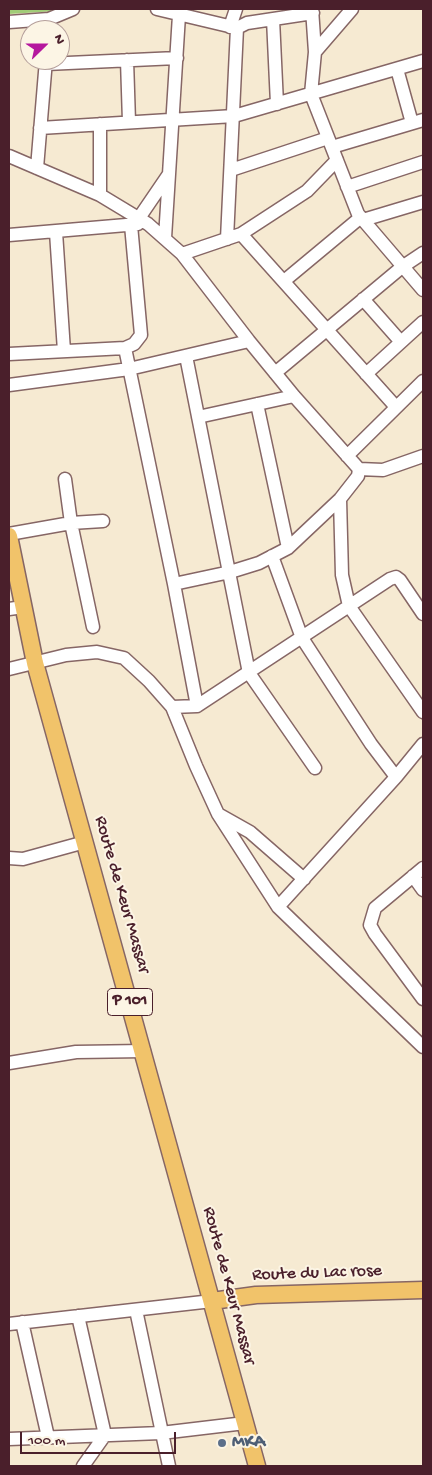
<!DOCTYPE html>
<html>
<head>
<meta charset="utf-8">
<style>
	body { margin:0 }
	#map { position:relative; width:432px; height:1475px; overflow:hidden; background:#f6ead2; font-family:"Gochi Hand",sans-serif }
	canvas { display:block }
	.frame { position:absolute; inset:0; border:10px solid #4a1f2b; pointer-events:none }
	.north { position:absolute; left:20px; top:20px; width:50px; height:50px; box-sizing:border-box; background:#fcf5e5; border:1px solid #b59f9b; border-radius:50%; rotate:68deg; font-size:14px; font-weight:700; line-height:20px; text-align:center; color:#4a1f2b }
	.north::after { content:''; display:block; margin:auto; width:18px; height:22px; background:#b5179e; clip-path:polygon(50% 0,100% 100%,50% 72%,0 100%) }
	.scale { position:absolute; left:20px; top:1432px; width:156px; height:22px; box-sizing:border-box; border:2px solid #4a1f2b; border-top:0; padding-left:6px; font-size:15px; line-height:18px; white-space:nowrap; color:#4a1f2b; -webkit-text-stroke:4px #fcf5e5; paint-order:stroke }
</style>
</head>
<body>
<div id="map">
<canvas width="432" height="1475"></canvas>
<div class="frame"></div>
<div class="north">N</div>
<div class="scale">100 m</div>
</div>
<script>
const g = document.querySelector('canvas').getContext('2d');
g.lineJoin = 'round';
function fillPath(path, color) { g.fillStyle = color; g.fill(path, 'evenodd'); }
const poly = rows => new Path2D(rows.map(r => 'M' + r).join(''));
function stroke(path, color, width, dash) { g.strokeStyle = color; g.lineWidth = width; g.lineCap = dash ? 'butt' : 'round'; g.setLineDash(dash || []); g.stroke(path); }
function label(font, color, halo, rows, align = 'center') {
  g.font = font + ' "Gochi Hand",sans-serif'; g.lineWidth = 4; g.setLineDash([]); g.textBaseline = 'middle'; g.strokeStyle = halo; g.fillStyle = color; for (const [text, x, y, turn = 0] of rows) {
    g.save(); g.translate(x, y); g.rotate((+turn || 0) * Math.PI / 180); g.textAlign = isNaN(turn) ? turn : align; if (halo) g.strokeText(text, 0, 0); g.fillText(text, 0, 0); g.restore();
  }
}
const green = poly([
	[9,9,61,9,56,11,9,14]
]);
const minor = poly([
	[157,9,237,28,247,23,313,13],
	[312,9,315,52,311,94,358,214,423,290],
	[273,19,277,104],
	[9,22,49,19,73,9],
	[230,27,236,9],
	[315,52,352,9],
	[127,60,129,122],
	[46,64,177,58],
	[397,69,412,123],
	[40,128,234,116,423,61],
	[332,147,423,120],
	[9,156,100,195,148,224,182,254,249,341,294,396,359,469,383,470,423,456],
	[37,168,46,60],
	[231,170,328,138],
	[347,187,423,162],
	[100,195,100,124],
	[139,218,169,174],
	[363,220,423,202],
	[56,232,64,351],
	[241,234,396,407],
	[9,235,138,224],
	[165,238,179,15],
	[227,239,237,28],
	[182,254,241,234,307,191,337,160],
	[284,281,361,217],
	[363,299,401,342],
	[125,348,174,584,197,706],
	[9,354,125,348,134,344,141,335,131,225],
	[186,356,249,673,315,768],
	[275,373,402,267,423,253],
	[366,374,423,322],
	[9,385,129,369,249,341],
	[257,404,288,548],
	[198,417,294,396],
	[347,456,423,381],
	[65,479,71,523,93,627],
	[340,499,342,575,349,606,423,712],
	[9,534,71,523,103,521],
	[272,556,302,638,371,744,396,777],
	[174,584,230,572,259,563,288,548,340,499,358,476,359,469],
	[9,609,23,607],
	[9,669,66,655,97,652,124,658,149,681,172,707,197,706,390,579,396,577,400,580,423,614],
	[172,707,196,766,218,814,278,907,423,1047],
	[218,814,250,832,304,879],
	[9,858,23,859,85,842],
	[423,868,375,908,370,925,375,934,423,999],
	[413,876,423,890],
	[278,907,396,777,423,744],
	[9,1063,76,1052,144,1051],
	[136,1310,169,1466],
	[78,1316,105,1435,83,1466],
	[22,1322,48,1437],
	[9,1324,212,1301],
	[9,1439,161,1433,245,1423]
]);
const major = poly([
	[9,536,35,663,257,1466],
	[212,1301,256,1295,423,1290]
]);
const markers = [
	[222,1443,5,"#5c6f8a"]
];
const shields = [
	[130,1002,45]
];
const shieldNames = [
	["P 101",130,1002]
];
const streetNames = [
	["Route de Keur Massar",121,895,74],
	["Route du Lac rose",317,1274,-2],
	["Route de Keur Massar",228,1286,75]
];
const serviceNames = [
	["MKA",232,1443]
];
fillPath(green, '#a1cc78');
stroke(minor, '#866665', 15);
stroke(major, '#866665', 19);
stroke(minor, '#fff', 12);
stroke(major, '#f1c36a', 16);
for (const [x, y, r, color] of markers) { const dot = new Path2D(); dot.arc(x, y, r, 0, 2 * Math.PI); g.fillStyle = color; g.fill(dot); stroke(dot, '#fcf5e5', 2); }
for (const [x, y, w] of shields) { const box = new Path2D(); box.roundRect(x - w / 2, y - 13.5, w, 27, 4); g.fillStyle = '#fcf5e5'; g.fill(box); stroke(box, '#4a1f2b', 1); }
label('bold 16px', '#4a1f2b', null, shieldNames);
label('18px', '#4a1f2b', '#fcf5e5', streetNames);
label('bold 18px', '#4e5e75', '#fcf5e5', serviceNames, 'left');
</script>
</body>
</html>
